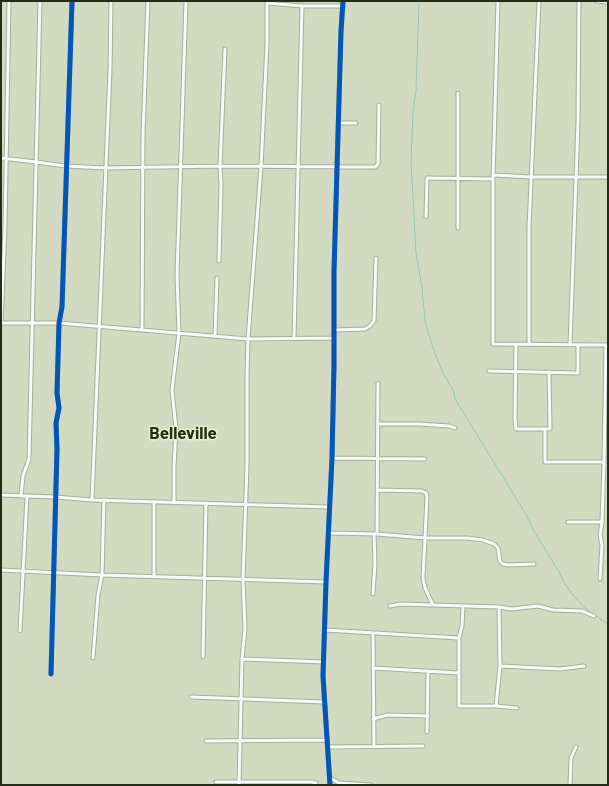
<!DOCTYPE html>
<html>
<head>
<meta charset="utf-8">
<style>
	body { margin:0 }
	#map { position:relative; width:609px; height:786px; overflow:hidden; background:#d2dbc1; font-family:Barlow,sans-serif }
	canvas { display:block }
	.frame { position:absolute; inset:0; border:2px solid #252b19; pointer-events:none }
</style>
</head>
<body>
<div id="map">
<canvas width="609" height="786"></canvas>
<div class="frame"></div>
</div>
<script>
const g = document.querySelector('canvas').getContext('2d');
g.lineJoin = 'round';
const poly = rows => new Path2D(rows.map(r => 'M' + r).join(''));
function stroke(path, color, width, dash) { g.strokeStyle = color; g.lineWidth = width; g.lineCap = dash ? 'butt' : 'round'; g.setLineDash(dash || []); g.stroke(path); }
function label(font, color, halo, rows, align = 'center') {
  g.font = font + ' Barlow,sans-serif'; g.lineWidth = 3; g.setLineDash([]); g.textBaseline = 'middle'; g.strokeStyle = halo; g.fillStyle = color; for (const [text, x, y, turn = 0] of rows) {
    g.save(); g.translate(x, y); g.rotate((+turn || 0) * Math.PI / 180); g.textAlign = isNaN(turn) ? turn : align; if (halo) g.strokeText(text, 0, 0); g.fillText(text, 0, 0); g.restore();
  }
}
const stream = poly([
	[419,1,416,91,413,112,411,161,416,253,422,288,425,322,433,348,443,373,454,392,455,399,525,513,535,533,559,572,565,584,576,599,586,609,608,624]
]);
const minor = poly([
	[267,1,267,3,302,6,343,6],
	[498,1,493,179,493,344,608,345],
	[596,1,608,2],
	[338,123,356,123],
	[1,158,36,162,65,166,106,168,220,166,375,167,378,164,379,105],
	[493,175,532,177,608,177],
	[426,217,427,178,493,179],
	[458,228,458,93],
	[219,261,221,185,220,166,225,49],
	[1,323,59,323,248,339,334,338],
	[1,325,5,227,9,1],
	[142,329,143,134,148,1],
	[335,330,365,329,370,326,374,321,376,258],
	[215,336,217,278],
	[294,338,302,6],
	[516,344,515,419,516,429,545,429],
	[529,344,529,228,539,1],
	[570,345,578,122,579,1],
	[489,371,578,373,578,345],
	[549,372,550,429,545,429,545,462,604,462,602,522,568,522],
	[377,424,419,424,449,426,455,428],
	[332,458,425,459],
	[604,462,606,345],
	[377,490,422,491,426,493,427,497,423,578,425,588,433,605],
	[1,495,55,497,92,500,329,507],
	[21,496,23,476,29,459,40,1],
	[92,500,110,70,111,1],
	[174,502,174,467,176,429,172,390,179,333,177,275,186,1],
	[328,533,377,534,425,538,467,538,483,540,494,544,498,548,500,561,503,564,508,565,534,564],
	[377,534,378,383],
	[1,570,102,575,326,582],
	[154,577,154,502],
	[600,579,602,545,600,535,602,522],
	[373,594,375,563,374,534],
	[390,606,400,604,499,607,512,609,538,606,553,610,582,611,594,616],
	[325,630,459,638,459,706,496,706,517,708],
	[20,631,27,496],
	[373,633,374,746],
	[459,638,462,626,463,606],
	[203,657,206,503],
	[93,658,98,595,102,575,104,500],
	[242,659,324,662],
	[500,666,560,669,584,666],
	[373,668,459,673],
	[51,674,57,449,56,423,59,408,57,393,59,323,62,307,72,1],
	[191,697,324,702],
	[496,706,500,666,499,607],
	[373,719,387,715,428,716],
	[427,732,428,671],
	[206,741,327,740],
	[328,747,423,746],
	[330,778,339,783,371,785],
	[216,782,312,782,316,783,316,785],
	[239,785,242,659,245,629,243,580,247,465,247,377,248,339,261,167,267,44,267,3],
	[330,785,323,676,326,582,332,458,334,365,334,271,341,31,343,1],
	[570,785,571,758,576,747]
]);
const cycleway = poly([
	[51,674,57,449,56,423,59,408,57,393,59,323,62,307,72,1],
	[330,785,323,676,326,582,332,458,334,365,334,271,341,31,343,1]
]);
const districtNames = [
	["Belleville",183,433]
];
stroke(stream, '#8dcab9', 1);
stroke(minor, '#a7ad99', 5);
stroke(minor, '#f8faf6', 3);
stroke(cycleway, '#0057b8', 5);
label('bold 17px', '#252b19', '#e3f3c3', districtNames);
</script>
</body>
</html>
